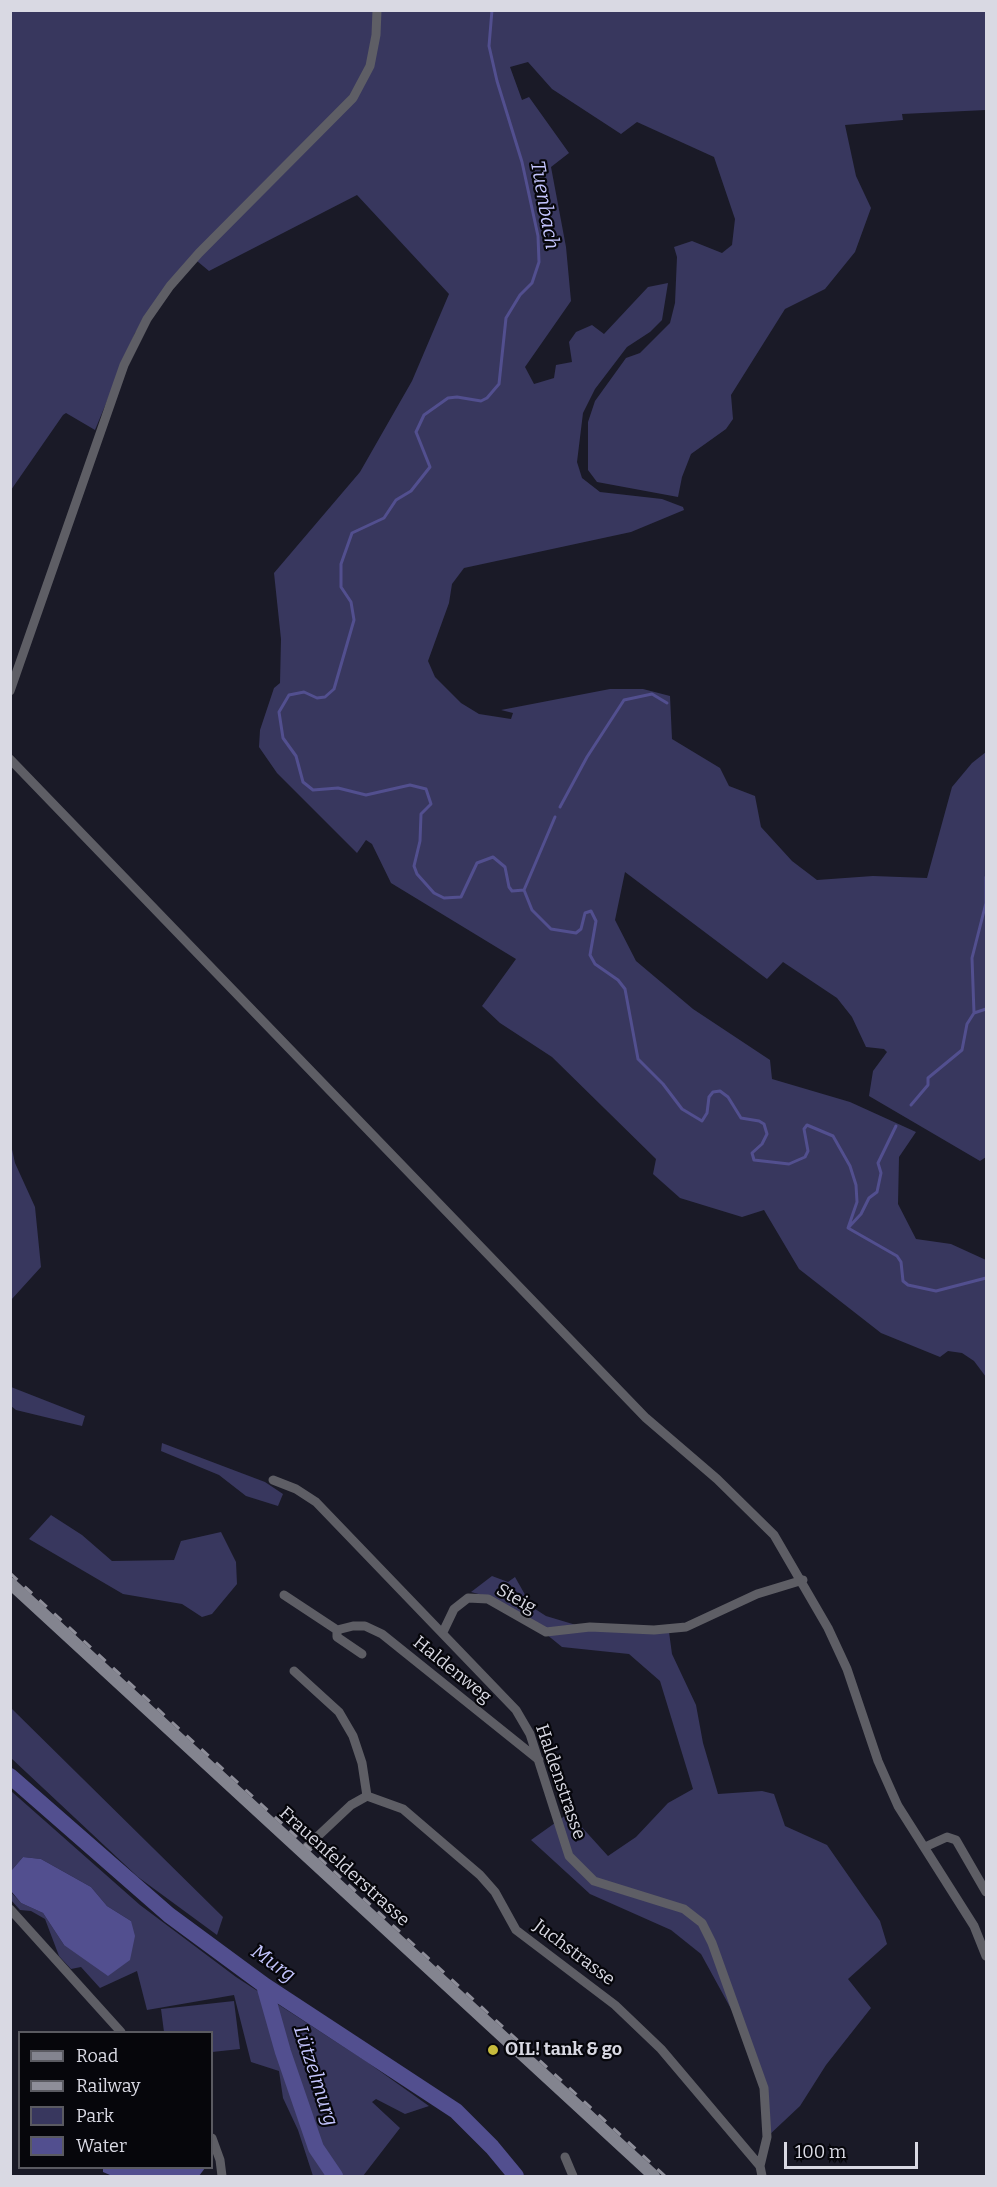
<!DOCTYPE html>
<html>
<head>
<meta charset="utf-8">
<style>
	body { margin:0 }
	#map { position:relative; width:997px; height:2187px; overflow:hidden; background:#1a1a27; font-family:Bitter,serif }
	canvas { display:block }
	.frame { position:absolute; inset:0; border:12px solid #d9d9e3; pointer-events:none }
	.legend { position:absolute; left:18px; top:2031px; width:195px; height:138px; box-sizing:border-box; background:#06060b; border:2px solid #5a5a61; margin:0; padding:8px 10px; list-style:none; font-size:18px; color:#d9d9e3 }
	.legend li { display:flex; align-items:center; gap:12px; height:30px }
	.legend b { width:30px; border:2px solid #5a5a61 }
	.scale { position:absolute; left:784px; top:2142px; width:134px; height:27px; box-sizing:border-box; border:3px solid #d9d9e3; border-top:0; padding-left:8px; font-size:18px; line-height:21px; white-space:nowrap; color:#d9d9e3; -webkit-text-stroke:4px #06060b; paint-order:stroke }
</style>
</head>
<body>
<div id="map">
<canvas width="997" height="2187"></canvas>
<div class="frame"></div>
<ul class="legend">
<li><b style="height:8px;background:#83848f"></b>Road</li>
<li><b style="height:8px;background:#8e8e99"></b>Railway</li>
<li><b style="height:16px;background:#38375e"></b>Park</li>
<li><b style="height:16px;background:#524f8f"></b>Water</li>
</ul>
<div class="scale">100 m</div>
</div>
<script>
const g = document.querySelector('canvas').getContext('2d');
g.lineJoin = 'round';
function fillPath(path, color) { g.fillStyle = color; g.fill(path, 'evenodd'); }
const poly = rows => new Path2D(rows.map(r => 'M' + r).join(''));
function stroke(path, color, width, dash) { g.strokeStyle = color; g.lineWidth = width; g.lineCap = dash ? 'butt' : 'round'; g.setLineDash(dash || []); g.stroke(path); }
function label(font, color, halo, rows, align = 'center') {
  g.font = font + ' Bitter,serif'; g.lineWidth = 4.5; g.setLineDash([]); g.textBaseline = 'middle'; g.strokeStyle = halo; g.fillStyle = color; for (const [text, x, y, turn = 0] of rows) {
    g.save(); g.translate(x, y); g.rotate((+turn || 0) * Math.PI / 180); g.textAlign = isNaN(turn) ? turn : align; if (halo) g.strokeText(text, 0, 0); g.fillText(text, 0, 0); g.restore();
  }
}
const green = poly([
	[11,11,986,11,986,110,902,114,903,120,845,125,856,176,871,208,855,252,825,289,785,309,731,395,733,419,726,429,691,454,682,477,678,497,597,482,588,470,588,422,595,401,626,358,640,353,670,323,675,303,677,257,674,247,692,241,722,253,732,245,735,219,714,157,637,122,621,134,552,89,528,62,510,67,522,100,529,97,569,153,551,167,566,247,571,301,525,367,534,384,554,378,556,365,572,362,569,342,576,332,592,325,604,334,648,287,668,283,662,320,650,332,627,347,595,389,583,413,577,462,582,478,600,492,662,499,683,507,684,510,631,532,464,568,452,584,449,603,428,661,435,677,461,703,479,714,511,719,513,713,501,710,610,689,643,689,670,696,672,739,720,768,729,786,755,796,761,827,792,861,817,880,873,876,927,878,952,787,972,763,986,752,986,1157,980,1161,869,1096,873,1071,887,1052,884,1049,866,1047,852,1017,837,998,783,962,767,979,625,872,615,920,636,961,693,1009,770,1060,772,1079,850,1102,916,1132,899,1157,898,1204,916,1239,951,1244,986,1260,986,1377,974,1361,962,1353,948,1351,940,1357,881,1333,799,1269,764,1210,742,1217,680,1198,653,1174,656,1159,552,1057,500,1023,482,1006,516,959,391,883,372,844,366,840,357,853,277,773,259,747,260,730,274,688,280,683,281,639,274,573,360,472,412,381,449,294,357,195,209,271,191,256,135,333,95,430,66,413,63,415,11,490],
	[10,1140,15,1163,35,1207,41,1267,11,1300],
	[11,1387,85,1416,82,1426,16,1410,11,1406],
	[162,1443,265,1482,283,1494,278,1506,246,1496,219,1475,161,1451],
	[51,1515,82,1535,112,1561,174,1560,181,1541,221,1532,236,1562,237,1584,212,1614,202,1617,182,1604,123,1594,29,1539],
	[492,1576,508,1582,515,1577,532,1607,546,1616,576,1625,669,1632,672,1654,696,1705,703,1743,718,1794,762,1791,774,1794,785,1826,827,1845,880,1921,887,1944,848,1979,871,2008,826,2065,800,2106,767,2137,764,2088,747,2038,701,1954,671,1930,590,1894,531,1840,569,1813,608,1856,636,1837,668,1803,693,1789,660,1681,629,1654,562,1647,535,1625,490,1597,471,1592],
	[10,1707,223,1917,217,1935,138,1877,11,1758],
	[11,1791,140,1905,236,1977,367,2062,429,2106,405,2114,376,2099,372,2102,400,2128,363,2176,313,2176,298,2130,283,2098,279,2071,251,2062,234,1995,147,2010,137,1971,100,1988,81,1967,71,1969,59,1956,45,1919,31,1911,20,1910,11,1900,10,1891,21,1903,43,1913,64,1945,131,1921,107,1906,91,1887,41,1859,23,1857,11,1871],
	[234,2001,240,2049,212,2052,212,2032,164,2032,161,2009]
]);
const water = poly([
	[23,1857,41,1859,91,1887,107,1906,131,1921,135,1936,130,1960,108,1976,64,1945,43,1913,21,1903,11,1891,11,1871],
	[103,2168,205,2168,199,2176,110,2175,103,2172]
]);
const stream = poly([
	[492,10,489,46,497,81,522,162,538,236,539,262,532,283,520,295,506,318,499,384,487,398,481,401,457,397,448,398,424,415,416,432,430,467,411,491,396,500,384,518,352,533,341,564,341,587,351,602,354,620,334,689,325,697,317,698,304,692,289,695,279,712,283,738,296,756,303,782,313,790,338,788,366,795,410,785,426,789,431,804,421,814,420,841,414,866,417,874,434,893,444,898,461,897,477,863,493,857,505,867,509,887,512,891,524,890,532,910,551,929,576,933,581,929,585,913,591,911,596,921,590,955,595,964,618,980,625,989,638,1059,663,1084,682,1109,702,1121,707,1113,709,1097,713,1092,720,1091,728,1097,741,1118,759,1121,764,1124,767,1134,762,1144,752,1153,754,1160,789,1164,805,1157,808,1151,804,1129,807,1125,833,1136,850,1166,856,1185,857,1202,848,1228,897,1256,901,1262,903,1281,908,1285,936,1291,986,1278],
	[560,807,587,757,624,700,652,694,667,703],
	[524,890,555,817],
	[974,1013,986,1009],
	[911,1105,928,1085,928,1078,962,1050,967,1024,974,1013,972,958,986,903,986,877],
	[848,1228,861,1214,869,1198,877,1192,881,1173,878,1163,896,1126]
]);
const river = poly([
	[10,1776,169,1915,264,1985,456,2111,492,2147,516,2176],
	[264,1985,283,2052,316,2148,335,2176]
]);
const street = poly([
	[10,691,124,365,147,319,170,286,199,253,353,98,370,66,376,35,377,10],
	[10,759,646,1418,717,1479,774,1535,828,1628,847,1669,878,1761,898,1806,974,1926,986,1956],
	[273,1480,296,1489,316,1502,516,1710,530,1734,569,1856,594,1881,684,1909,702,1923,712,1943,764,2088,767,2137,760,2166,762,2176],
	[284,1595,337,1630,353,1626,365,1626,382,1634,539,1760],
	[337,1630,337,1637,362,1654],
	[443,1632,454,1609,468,1598,488,1599,546,1632,590,1627,654,1630,686,1627,757,1594,803,1580],
	[294,1671,339,1712,353,1736,362,1763,367,1796],
	[925,1847,947,1837,956,1840,986,1892],
	[301,1852,351,1805,367,1796,403,1809,480,1875,495,1892,516,1930,615,2005,661,2049,760,2166],
	[10,1909,121,2032],
	[212,2138,220,2160,222,2176],
	[565,2157,573,2176]
]);
const secondary = poly([
	[10,1583,654,2176]
]);
const rail = poly([
	[10,1573,665,2176]
]);
const markers = [
	[493,2050,6,"#c7bb3c"]
];
const streetNames = [
	["Steig",516,1599,29],
	["Haldenweg",452,1670,39],
	["Haldenstrasse",560,1782,71],
	["Frauenfelderstrasse",344,1867,42],
	["Juchstrasse",574,1953,37]
];
const poiNames = [
	["OIL! tank & go",505,2050]
];
const waterNames = [
	["Tuenbach",544,205,80],
	["Murg",273,1964,35],
	["Lützelmurg",315,2076,72]
];
fillPath(green, '#38375e');
fillPath(water, '#524f8f');
stroke(stream, '#524f8f', 3);
stroke(river, '#524f8f', 16);
stroke(street, '#5e5e65', 9);
stroke(secondary, '#83848f', 12);
stroke(rail, '#8e8e99', 3, [10, 10]);
for (const [x, y, r, color] of markers) { const dot = new Path2D(); dot.arc(x, y, r, 0, 2 * Math.PI); g.fillStyle = color; g.fill(dot); stroke(dot, '#06060b', 2); }
label('18px', '#d9d9e3', '#06060b', streetNames);
label('bold 18px', '#d9d9e3', '#06060b', poiNames, 'left');
label('italic 20px', '#c4c5fe', '#06060b', waterNames);
</script>
</body>
</html>
